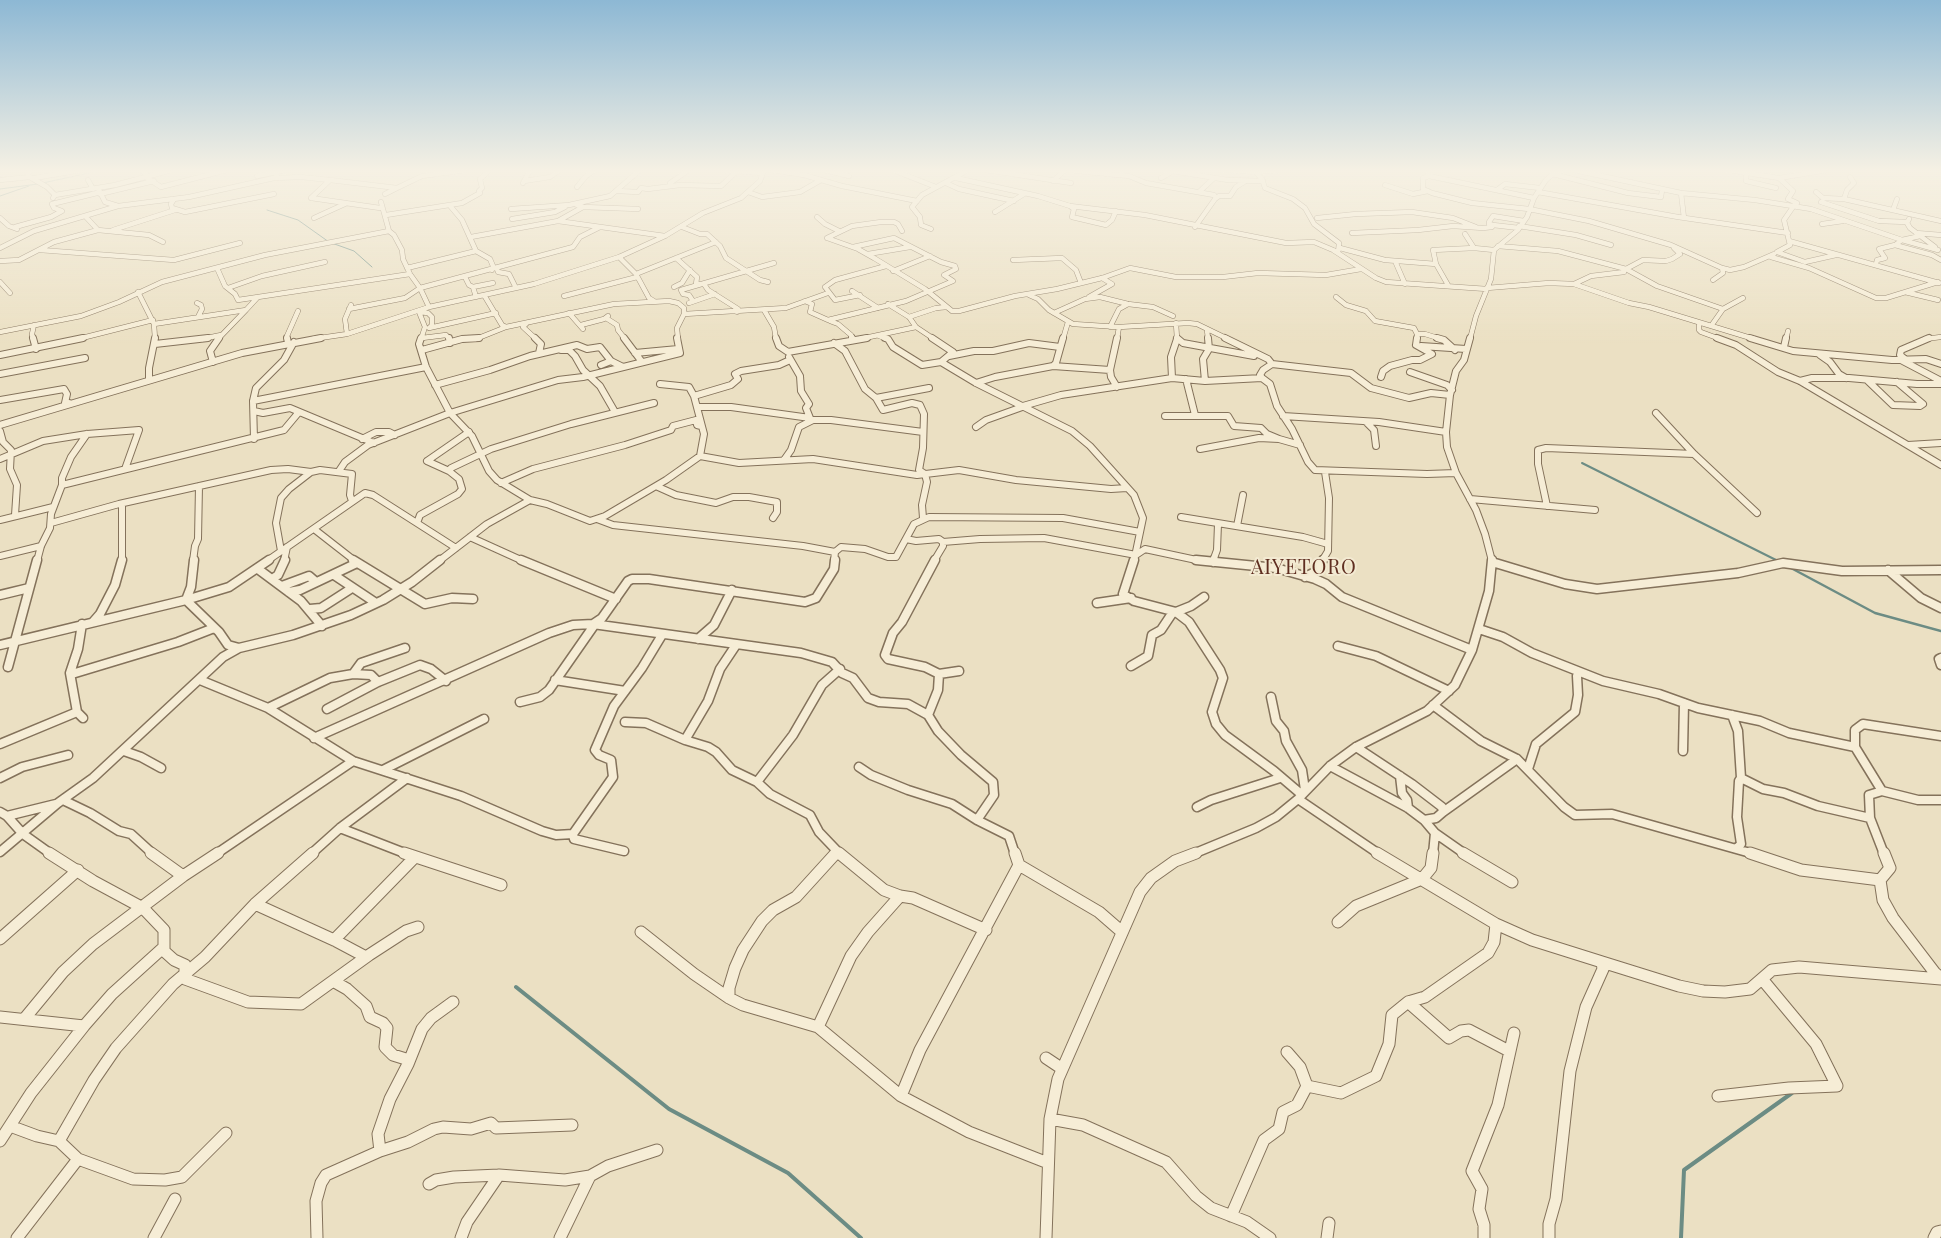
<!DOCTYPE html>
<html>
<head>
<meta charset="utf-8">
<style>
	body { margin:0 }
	canvas { display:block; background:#ebe0c3 }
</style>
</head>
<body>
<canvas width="1941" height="1238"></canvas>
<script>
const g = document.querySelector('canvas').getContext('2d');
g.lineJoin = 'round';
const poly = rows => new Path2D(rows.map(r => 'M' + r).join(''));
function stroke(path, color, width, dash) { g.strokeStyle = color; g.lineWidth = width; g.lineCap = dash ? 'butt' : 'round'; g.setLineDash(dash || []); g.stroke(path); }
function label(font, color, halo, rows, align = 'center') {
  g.font = font + ' "Playfair Display",serif'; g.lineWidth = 4; g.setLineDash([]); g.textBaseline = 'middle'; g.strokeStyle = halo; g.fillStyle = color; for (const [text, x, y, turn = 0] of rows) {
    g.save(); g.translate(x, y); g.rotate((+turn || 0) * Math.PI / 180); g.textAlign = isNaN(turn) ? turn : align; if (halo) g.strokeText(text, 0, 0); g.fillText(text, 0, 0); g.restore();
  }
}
const streamFar3 = poly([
	[0,189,38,184,103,170],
	[0,196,29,186],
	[267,210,298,220,329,242,354,251,372,267]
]);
const streamFar2 = poly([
	[1582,463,1778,561]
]);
const streamFar1 = poly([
	[1776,560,1778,561],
	[1791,568,1875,613,1941,631]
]);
const stream = poly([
	[516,987,669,1109,788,1173,861,1238],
	[1681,1238,1684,1170,1792,1093]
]);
const streetFar3 = poly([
	[29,170,28,176,47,187,55,195,53,198],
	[141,170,149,177,147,178,161,187,227,170],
	[719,170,762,173],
	[771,170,804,175,842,186,917,201],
	[824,170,849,176],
	[893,170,936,187],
	[986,170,1071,183],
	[1066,170,1129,176,1146,183,1214,195,1216,198],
	[1166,170,1228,180,1263,181],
	[1224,170,1256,172,1283,170],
	[1254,170,1262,179,1265,188,1293,199,1305,208,1314,224,1339,243,1338,253],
	[1427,170,1429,176,1423,178,1423,189,1432,193,1472,203,1529,209,1589,221,1671,245,1722,268,1723,273,1713,280],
	[1574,170,1681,193,1755,200,1811,209,1902,240,1920,236],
	[1728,170,1779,178,1828,170],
	[1553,174,1628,193,1661,197,1662,190],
	[1746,174,1746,181,1776,188],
	[257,176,286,170],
	[1429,176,1534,198],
	[34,178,82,170],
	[274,178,301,177,330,180],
	[956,178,1038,196,1070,206,1145,215,1286,243,1314,242,1333,250,1376,278,1386,282,1487,289],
	[1161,178,1173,171],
	[1779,178,1793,191,1788,199,1797,203],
	[0,180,30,177],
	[88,180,93,189],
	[524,181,550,177,560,170],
	[1053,181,1065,170],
	[523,183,530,170],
	[670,183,689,170],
	[946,183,959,189,1014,201],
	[1385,185,1413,194,1428,191],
	[577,187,586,176,595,170],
	[99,190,105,202,118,206],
	[1497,190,1505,184,1540,188],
	[617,191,638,192,641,188,648,189,680,185,721,186,736,172],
	[748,192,762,197,800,192,821,180],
	[1199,192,1214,178],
	[1538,192,1678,217,1788,233],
	[1816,192,1823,198,1844,199,1941,221],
	[1681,193,1684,218],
	[100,194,154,181],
	[385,194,397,188],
	[55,195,115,185,172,170],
	[311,198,330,180,397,188,422,176,467,170],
	[311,198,380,208],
	[174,199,171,204,172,208,185,212,274,194],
	[1844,199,1847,190,1854,183,1850,177],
	[381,202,389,231,394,235,402,250,403,259,410,274,420,288,429,307],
	[1821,202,1879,221,1907,222],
	[52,204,97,193],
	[1070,206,1074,209,1072,217,1106,225,1112,220,1116,211],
	[451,207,462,220,476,251,490,259,493,266,492,270],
	[583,207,638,209],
	[1793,207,1784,220,1790,245,1777,252,1805,262,1836,255],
	[511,209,569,205,610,196,640,170],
	[1893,210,1897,199],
	[995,212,1024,194],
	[386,215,462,203,480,193,479,191,482,188,480,179,490,170],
	[85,216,98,230,149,235,163,242],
	[817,217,825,224,839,231],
	[0,218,9,226,17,229],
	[314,218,347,203],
	[1317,218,1356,214,1412,212,1453,218,1476,227],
	[512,219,555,212,565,207],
	[1909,219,1907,223,1910,228,1935,247],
	[558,221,665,236],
	[1822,224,1843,221],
	[1519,226,1576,235,1611,245],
	[15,227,51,217,62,211,54,208,52,204],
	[682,227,700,234,707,234,720,246,726,258,760,280,768,282],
	[1195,227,1215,199,1219,196,1230,196,1236,187,1244,182],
	[1519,228,1493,225,1489,224,1489,222,1493,216,1524,221],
	[931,229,921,225,920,217,912,207,922,195,968,170],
	[113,230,175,210],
	[1352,233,1418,230,1453,226,1483,228,1492,227,1493,225],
	[1916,233,1941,235],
	[1465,234,1474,248],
	[471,237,558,221,583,207,577,205],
	[827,238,858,249,874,258,925,289,952,311,959,311,1015,296,1057,289,1102,278,1130,268,1176,277,1223,277,1258,273,1326,275,1361,269],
	[827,238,852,226,881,222,894,222,898,224,902,231],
	[1789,241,1939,283],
	[1895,245,1932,255,1941,260],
	[1498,246,1558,251,1626,269,1643,260,1666,261,1672,259,1680,254,1674,248],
	[0,248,34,231,118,206,189,197,274,178,277,177,276,173],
	[1340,248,1385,260,1436,264],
	[40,250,174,260,240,243],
	[868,254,910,247],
	[619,257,636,274,649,298,654,301],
	[1771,257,1809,268,1876,298,1886,298,1938,282],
	[676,258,697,277,696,284,704,284,708,290,738,309,737,312],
	[1013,260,1062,258,1076,270,1081,283],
	[0,261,19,260,54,242,98,230],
	[1395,261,1405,284],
	[1876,264,1877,260,1885,258,1879,249,1895,245,1902,240,1938,250],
	[217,268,225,286,235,294,238,300,258,297],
	[407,268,476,251],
	[1722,268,1730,270,1744,267,1774,254],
	[497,269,498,272,509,274,516,288],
	[1626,269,1657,286,1723,309,1711,326],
	[893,271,930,256],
	[636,274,716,242],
	[465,277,469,285,473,287,476,297],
	[0,282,10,293],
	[1574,284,1591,276,1624,272,1623,268],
	[1448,285,1436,264,1433,250,1474,248,1494,250],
	[473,287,493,283],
	[674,287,682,283,690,270],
	[228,288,262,276,325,262],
	[1487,288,1549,283,1574,284,1629,303,1649,307,1754,339],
	[852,291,878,308],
	[138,292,154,324,155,339],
	[1905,292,1938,300],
	[484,295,502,325,506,327],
	[860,295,835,300,825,287,835,280,886,266],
	[1029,295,1038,299,1049,310,1073,324,1119,327,1188,323,1197,324,1228,339],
	[564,296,637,277],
	[1089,297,1112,284,1102,278],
	[1336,297,1346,305,1366,311,1375,321,1414,328,1417,334,1417,339],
	[693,301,689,295,683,294,681,290,774,263],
	[805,301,812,304,810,312,828,320,906,301,953,281,944,275,956,269,955,266,941,262,894,238,853,247],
	[197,303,201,305,202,309,198,317],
	[689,303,715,294],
	[888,304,909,317,916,327,934,339],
	[349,309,405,298,420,288,573,247,580,237,600,227],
	[1723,309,1743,298],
	[764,310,774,327,776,339],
	[419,312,428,313,432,317,432,325,429,328],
	[569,313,583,329],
	[1054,313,1085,299,1100,297,1128,304,1153,307,1173,316],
	[684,314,786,308,828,293],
	[909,317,936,308,947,307],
	[606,318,617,325,618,330,625,339],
	[830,321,838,324,851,335,853,339],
	[527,323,523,327,536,339],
	[1176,323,1177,339],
	[1699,323,1699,330,1701,332,1720,339],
	[154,324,246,310,258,297,410,274],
	[581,325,604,319,608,316],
	[1110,327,1119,309,1128,304],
	[429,328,496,313],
	[1207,330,1208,339],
	[0,332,81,316,119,302,162,282,265,255,389,231],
	[347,334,345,319,351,305],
	[1417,334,1425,334,1441,339],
	[879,336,888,339],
	[422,338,446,335,449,339],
	[33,339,32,334,34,325],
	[78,339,153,320],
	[202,339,221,335],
	[218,339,246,310],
	[287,339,287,336,298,311],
	[313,339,347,334,429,307,534,284,619,257,665,236,703,213,741,198,760,181,764,170],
	[421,339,425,327,419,312,422,310],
	[462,339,476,339,506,327,614,304,669,301,678,303,684,308,684,314,677,328,678,339],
	[860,339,916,327],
	[1063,339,1068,322],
	[1117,339,1119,327],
	[1470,339,1476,316,1491,279,1494,250,1518,230,1527,217,1534,198,1546,180,1553,174,1564,170],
	[1786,339,1788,331],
	[1925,339,1941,337]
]);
const streetFar2 = poly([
	[33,338,36,349],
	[287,338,288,343],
	[421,338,419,344,426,367,450,413,472,436,489,471,497,480,530,500,547,504,590,521,605,516,666,480,700,456,739,463,813,459,917,475,959,470,1016,480,1111,489,1127,488],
	[449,338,450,343],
	[535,338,541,344,539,353],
	[624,338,642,362],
	[776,338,779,346,788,352,867,338],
	[852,338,853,340],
	[885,338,888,339,893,347,922,365,941,362,953,352,932,338],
	[1177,338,1183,343,1254,356],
	[1225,338,1268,359,1272,364],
	[1437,338,1444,340,1455,350],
	[1470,338,1464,360,1456,371,1450,395,1446,432,1447,447,1456,473,1476,510,1485,534,1492,561],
	[1717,338,1736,345,1778,372,1800,381,1941,465],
	[1750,338,1793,351,1892,360,1926,359,1941,364],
	[834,343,845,351,865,389,876,398,883,410,912,403,920,405,924,414,923,448,919,470,925,474,927,482,922,505,923,518],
	[155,344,208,338],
	[1416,345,1417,338],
	[1421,346,1466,349],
	[1784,347,1786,338],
	[422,350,462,339,479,338],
	[561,350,569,350,575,356,583,370,600,386,615,412],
	[635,353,678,349],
	[0,355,83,338],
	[1820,355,1830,362,1839,374,1846,378],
	[949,356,974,351,993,351,1029,343,1060,347],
	[789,357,800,376,801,391,809,404,806,408,810,418,808,421],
	[1905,359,1900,355,1901,350,1929,338],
	[1901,360,1941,381],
	[213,362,210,351,219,338],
	[941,362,976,383,1072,431,1090,446,1134,495,1143,518,1134,561],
	[601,365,611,361],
	[1053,366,1056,363,1063,338],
	[1410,372,1447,385,1452,390],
	[0,374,85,358],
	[1381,377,1383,371,1390,366,1412,360,1420,360,1432,354,1416,345],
	[1172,378,1171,357,1177,339],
	[1262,378,1260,375,1263,370,1272,364,1351,373,1371,388,1409,398,1431,393,1450,395],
	[1186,379,1195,415],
	[149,380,149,368,155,338],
	[1867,380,1893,405,1920,406,1923,404,1897,382],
	[1205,381,1203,359,1209,349,1208,338],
	[1800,381,1812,378,1849,378,1917,384,1941,384],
	[976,383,995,377,1053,366,1110,370],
	[660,384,689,387,694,396,704,434,700,456],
	[435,385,490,370,530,356,577,345,587,349,600,347,611,361,623,367],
	[1117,387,1111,377,1110,370,1117,338],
	[694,396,731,385,738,379,735,374,741,371,779,365,790,360],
	[876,398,929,388],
	[0,400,64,389,67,394,65,403,69,403],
	[253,401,426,367],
	[1023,406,1061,395,1172,378,1205,381,1262,378,1270,384,1277,406,1292,429,1308,462,1315,470,1427,474,1456,473],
	[697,407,731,407,810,418],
	[254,411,263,413,290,408,374,443],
	[1656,413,1694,454,1757,513],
	[1165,416,1228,416,1234,426,1261,428,1267,434,1279,439],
	[1283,416,1379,422,1446,432],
	[1366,422,1374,430,1376,446],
	[0,425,242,353,321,338],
	[976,427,986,420,1025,406],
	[0,431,3,442,11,450,10,469,17,485,15,515],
	[254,439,253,401,256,388,284,360,294,342],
	[362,439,376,432,389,432,395,435],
	[1908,445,1941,443],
	[1200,449,1259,438,1279,439,1300,445],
	[0,459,43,441,87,434,139,430,125,469],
	[784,460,791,450,799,427,813,420,831,420,923,432],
	[427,461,469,432],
	[339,471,345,462,368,445,450,413,558,380,583,377,680,353,677,338],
	[449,471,451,468,491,449,571,424,654,403],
	[501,483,533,469,625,445,671,430,673,426,696,420,697,425,701,426],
	[62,485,284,430,299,412],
	[656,486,676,495,716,503,733,497,749,497,777,502,777,512,773,518],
	[1470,499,1595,510],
	[122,504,122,561],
	[1547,506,1538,464,1538,450,1546,448,1694,454],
	[1181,517,1303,537,1328,544],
	[597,519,613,525,803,546,835,552],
	[0,520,53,507],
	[51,523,119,504,271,470,288,469,311,472],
	[417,523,420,515,458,494,462,489,459,479,449,471,427,461],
	[1237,526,1243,495],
	[314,529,355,561],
	[470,537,523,561],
	[906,539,916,541,939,539,943,542,980,539,1044,538,1136,555,1145,549,1201,561],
	[281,551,276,523,281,498,289,489,311,472,320,470,352,474,350,495,352,501],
	[0,556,41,546],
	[37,561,41,546,50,528,51,514,62,485,62,478,71,457,87,434],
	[193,561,195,546,198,539,199,486],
	[267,561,365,493,373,495,456,548],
	[284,561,287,547],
	[439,561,487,524,530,500],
	[834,561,835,552,841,547,865,549,888,557,896,557,914,524,929,517,1063,518,1140,532],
	[934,561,943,546,943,542],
	[1213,561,1217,550,1218,524],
	[1322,561,1328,551,1329,498,1325,472]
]);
const streetFar1 = poly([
	[353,560,425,604,452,598,473,599],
	[521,560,616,599],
	[1134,560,1123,594,1134,601,1176,612,1189,622,1220,670,1223,678,1212,712,1216,724,1225,735,1274,771,1301,794],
	[1196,560,1276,568,1315,579,1326,584,1342,597,1472,650],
	[1213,562,1214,560],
	[1492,562,1565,584,1597,589,1738,573,1783,563,1842,571,1941,570],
	[258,569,301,601,322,626],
	[1888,570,1921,598,1941,608],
	[334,575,376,603],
	[1305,577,1315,572,1323,560],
	[272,579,278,575,285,560],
	[282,586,309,576,316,582],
	[289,592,300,590,357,563],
	[0,595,29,588],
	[186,600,219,632,228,645,239,648,293,635,351,615,383,600,412,582,440,560],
	[186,600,191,587,194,560],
	[1097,603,1131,598],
	[310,609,321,608,352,588],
	[1176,612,1191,606,1204,597],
	[93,622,100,614,115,585,122,560],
	[82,624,78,649,70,673,77,712,83,718],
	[593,624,801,653,832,662,842,673,853,678,868,698,879,702,908,704,928,715,938,690,939,674,925,667,888,659,885,655,893,633,902,622,935,560],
	[1479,629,1503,637,1532,653,1603,681,1659,694,1698,708,1760,721,1789,733,1855,747,1882,791],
	[698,639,714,625,732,590],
	[0,645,186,600,229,587,269,560],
	[1338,646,1376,656,1449,691],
	[1941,658,1939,659,1941,665],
	[1131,666,1148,656,1152,635,1161,630,1173,612],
	[8,667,37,560],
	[72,674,178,642,214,628],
	[353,674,361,663,405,648],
	[939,674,959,671],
	[200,680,268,708,353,761,461,796,542,831,556,835,573,834,574,839,624,851],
	[555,680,625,691],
	[1271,697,1276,721,1284,731,1286,741,1302,770,1305,790],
	[520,702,540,697,549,690,595,624],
	[1433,705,1481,741,1517,759,1564,807,1575,815,1612,814,1754,854],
	[268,708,330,678,353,674,371,675,378,682],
	[327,709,378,682,420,665,431,669,446,681],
	[928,715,938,731,961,755,993,782,994,795,977,820,1009,836,1015,854],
	[1732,715,1738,731,1741,778,1739,781,1737,817,1741,844,1737,848],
	[625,722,646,723,685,740,708,747,716,752,732,770,757,782,770,794,810,815,819,832,840,854],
	[314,738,549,633,573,625,593,624,602,618,628,581,632,579,649,579,805,602,816,598,834,569,835,560],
	[685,740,708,701,720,669,736,645],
	[0,744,77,712],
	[1356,747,1412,784,1442,807,1443,812,1436,818,1424,820,1435,833,1433,854],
	[1855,747,1855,730,1863,724,1941,736],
	[124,751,141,757,161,768],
	[1683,751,1684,703],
	[1330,766,1408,808,1424,820],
	[859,767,871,775,908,790,952,804,977,820],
	[1528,769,1536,744,1575,712,1578,695,1577,676,1579,672],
	[383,770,484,719],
	[1400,776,1402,793,1407,800,1408,808],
	[0,778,22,767,68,755],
	[1741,778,1763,789,1784,793,1818,806,1870,818],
	[757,782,793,735,822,685,840,669],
	[1298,799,1379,854],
	[63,800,90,813,119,831,131,834,153,854],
	[1197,807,1211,800,1280,778],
	[0,812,7,816,23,834,51,854],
	[1443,812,1517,759],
	[7,816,56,804],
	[340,828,407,854],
	[1435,833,1465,854],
	[573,834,613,777,611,760,599,755,595,750,614,706,642,668,662,635],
	[0,852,58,803,93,778,223,657,239,648],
	[216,854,353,761],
	[311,854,340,828,407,778],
	[834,854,837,851],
	[1193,854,1256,828,1276,817,1298,799,1330,766,1356,747,1427,711,1455,685,1472,650,1489,591,1492,560],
	[1884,854,1870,818,1869,795,1882,791,1918,800,1941,800]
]);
const street = poly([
	[49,853,93,881,143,908,164,930,164,951,174,960,185,965,185,979,248,1002,301,1004,369,955,406,931,418,927],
	[151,853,183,876],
	[404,853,501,885],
	[839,853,884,890,900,896,913,898,986,930],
	[1015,853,1019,865,1099,912,1122,932],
	[1377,853,1496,924,1532,940,1602,962,1603,969,1586,1007,1570,1071,1556,1199,1549,1224,1549,1238],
	[1463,853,1512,882],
	[1750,853,1801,870,1880,880],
	[1884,853,1890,868,1880,880,1883,900,1893,918,1935,973,1941,978],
	[255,904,334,940,366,957],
	[1338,922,1356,906,1422,879,1431,868,1433,853],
	[641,932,694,974,729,998,743,1005,818,1027,901,1096,969,1132,1048,1163],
	[0,939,78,870],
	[334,940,415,857],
	[1602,962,1679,986,1703,991,1725,992,1750,989,1772,970,1799,967,1941,979],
	[333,981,347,989,366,1006,370,1017,383,1023,387,1028,385,1047,393,1055,409,1060],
	[729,998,729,988,735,968,743,950,762,921,773,910,796,897,836,853],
	[1408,1002,1425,997,1488,953,1494,942,1496,924],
	[0,1017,84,1026],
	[25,1018,63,972,93,944,183,876,218,853],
	[818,1027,851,956,868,932,900,896],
	[1046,1058,1061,1068],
	[1307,1086,1341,1093,1376,1076,1389,1044,1392,1015,1408,1002,1449,1038,1461,1031,1469,1030,1509,1051],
	[901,1096,920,1050,1019,865],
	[1718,1096,1789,1088,1837,1086,1816,1044,1762,979],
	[1050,1119,1083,1125,1166,1162,1196,1196,1211,1208,1247,1222,1270,1238],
	[10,1126,37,1136,59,1141,78,1159,133,1179,165,1180,182,1177,226,1133],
	[0,1141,31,1093,84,1026,112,994,164,947],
	[59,1141,94,1080,116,1048,173,984,205,957,255,904,313,853],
	[380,1151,408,1142,434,1129,443,1127,471,1129,491,1123,496,1128,572,1125],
	[429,1184,436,1180,454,1177,499,1175,565,1180,590,1176,608,1166,657,1150],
	[1231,1216,1264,1140,1279,1129,1283,1112,1297,1105,1307,1086,1300,1067,1287,1052],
	[17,1238,78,1159],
	[154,1238,175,1199],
	[317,1238,316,1201,321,1183,326,1175,380,1151,378,1134,390,1099,408,1064,422,1029,431,1018,453,1002],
	[461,1238,467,1222,499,1175],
	[560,1238,590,1176],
	[1046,1238,1050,1119,1058,1079,1140,892,1151,878,1175,861,1196,853],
	[1327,1238,1329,1223],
	[1484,1238,1484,1225,1479,1209,1482,1189,1472,1171,1498,1105,1514,1033],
	[1934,1238,1937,1232,1941,1231]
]);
const quarterNames = [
	["AIYETORO",1304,568]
];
stroke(streamFar3, '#6c8c84', 1);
stroke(streamFar2, '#6c8c84', 2);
stroke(streamFar1, '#6c8c84', 2.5);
stroke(stream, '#6c8c84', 4);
stroke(streetFar3, '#84725b', 5.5);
stroke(streetFar2, '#84725b', 8);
stroke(streetFar1, '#84725b', 11);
stroke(street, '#84725b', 13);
stroke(streetFar3, '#f6edd6', 4.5);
stroke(streetFar2, '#f6edd6', 6);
stroke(streetFar1, '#f6edd6', 8);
stroke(street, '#f6edd6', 11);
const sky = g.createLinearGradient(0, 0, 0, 343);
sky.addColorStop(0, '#8db8d4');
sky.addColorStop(0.5, '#f6f1e4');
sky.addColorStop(1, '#f6f1e400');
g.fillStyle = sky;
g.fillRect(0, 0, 1941, 343);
g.letterSpacing = '1px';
label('20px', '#5f2e20', '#f3ead2', quarterNames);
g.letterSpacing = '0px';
</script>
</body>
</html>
